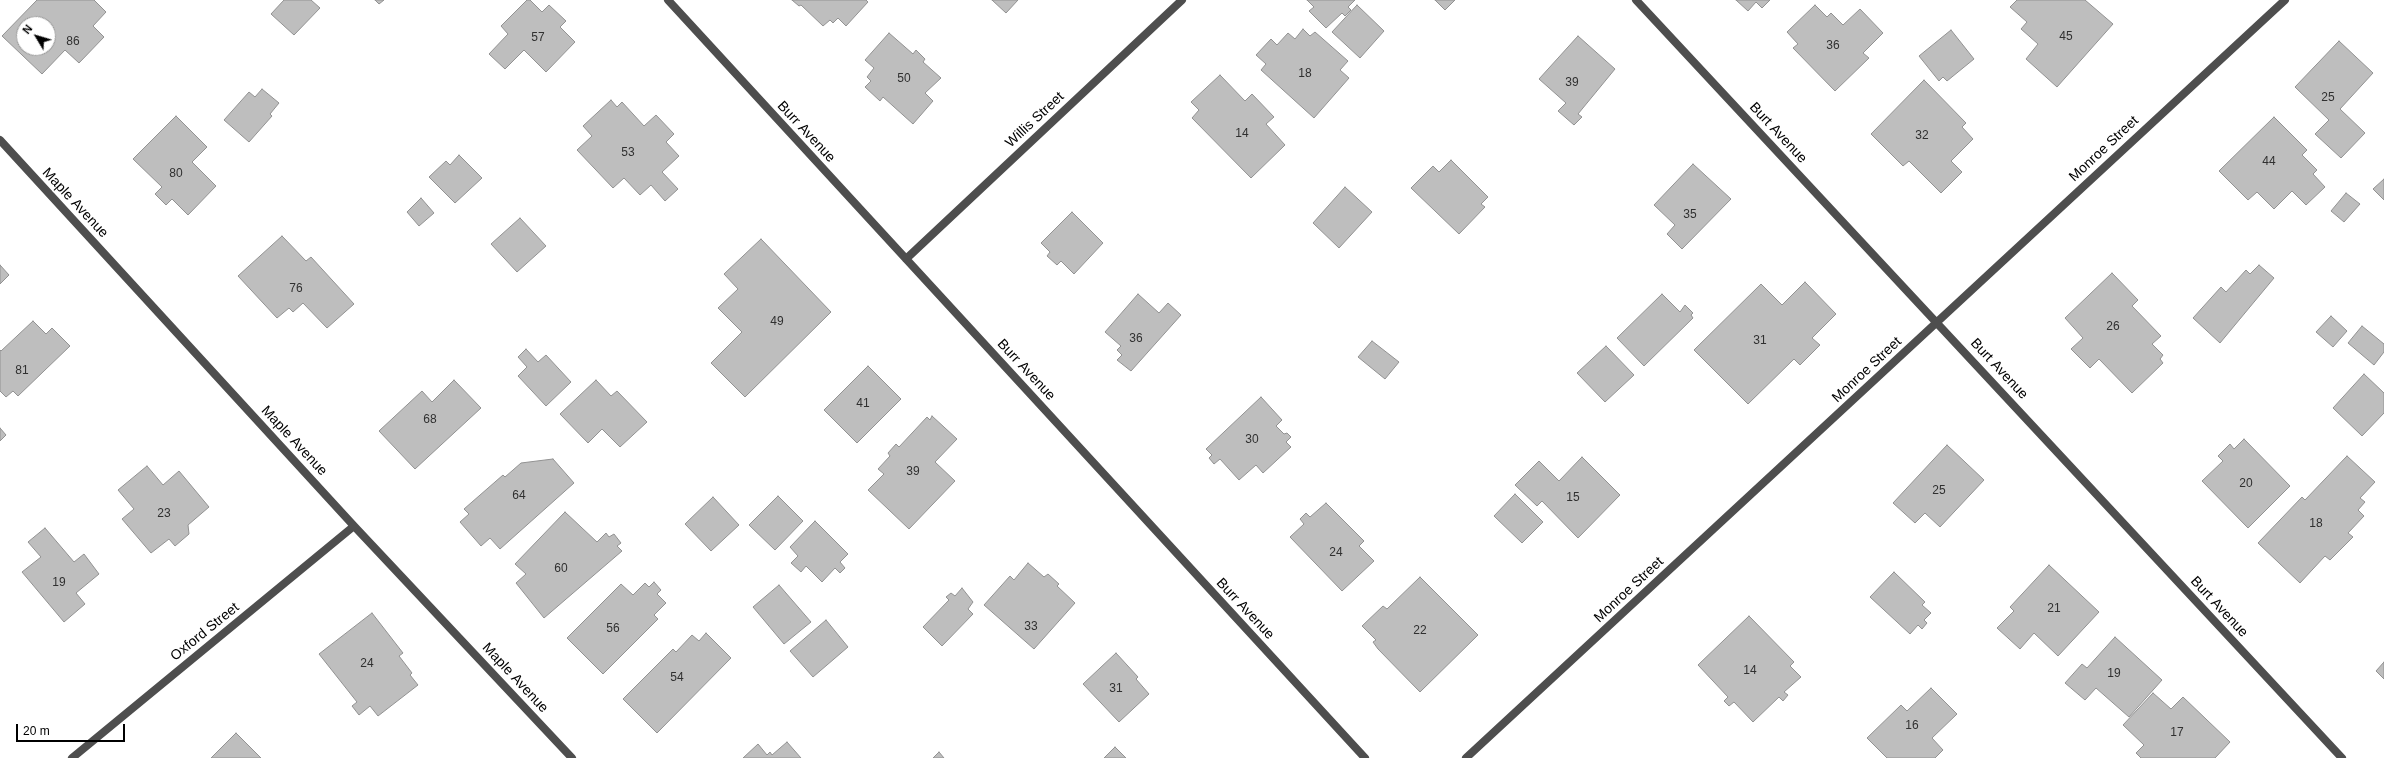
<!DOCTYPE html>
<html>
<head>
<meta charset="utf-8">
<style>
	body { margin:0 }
	#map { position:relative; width:2384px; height:758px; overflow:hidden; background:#fff; font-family:Helvetica,sans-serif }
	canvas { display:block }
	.north { position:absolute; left:16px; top:16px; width:40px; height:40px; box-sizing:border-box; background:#fff; border:1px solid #999; border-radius:50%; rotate:308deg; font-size:11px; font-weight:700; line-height:16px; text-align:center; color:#000 }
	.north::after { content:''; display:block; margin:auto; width:14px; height:18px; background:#000; clip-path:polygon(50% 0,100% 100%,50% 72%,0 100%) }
	.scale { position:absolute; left:16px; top:724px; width:109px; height:18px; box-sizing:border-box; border:2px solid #000; border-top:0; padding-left:5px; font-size:12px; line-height:14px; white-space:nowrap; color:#000; -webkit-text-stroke:3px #fff; paint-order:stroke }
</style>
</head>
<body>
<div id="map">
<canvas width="2384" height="758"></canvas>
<div class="north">N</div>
<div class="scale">20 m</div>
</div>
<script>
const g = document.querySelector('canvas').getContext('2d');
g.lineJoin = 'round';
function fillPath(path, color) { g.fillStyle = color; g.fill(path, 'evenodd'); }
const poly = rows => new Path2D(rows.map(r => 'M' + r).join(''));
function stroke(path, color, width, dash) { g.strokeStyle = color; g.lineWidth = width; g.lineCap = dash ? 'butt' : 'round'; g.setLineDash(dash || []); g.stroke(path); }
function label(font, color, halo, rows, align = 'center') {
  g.font = font + ' Helvetica,sans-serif'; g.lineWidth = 3; g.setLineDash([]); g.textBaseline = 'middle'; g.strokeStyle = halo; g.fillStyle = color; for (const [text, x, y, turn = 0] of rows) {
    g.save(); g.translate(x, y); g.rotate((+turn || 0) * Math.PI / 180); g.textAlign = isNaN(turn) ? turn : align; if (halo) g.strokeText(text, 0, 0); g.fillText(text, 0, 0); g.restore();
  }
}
const building = poly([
	[37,0,94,0,106,12,93,26,104,37,79,63,65,50,42,74,2,36,37,0],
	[24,24,48,24,48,48,24,48,24,24],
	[284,0,311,0,320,8,294,35,271,14,284,0],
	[375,0,384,0,379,4,375,0],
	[527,0,530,0,542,12,549,5,566,21,560,27,575,42,546,72,524,50,505,69,489,54,508,34,501,26,527,0],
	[792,0,866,0,868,2,846,26,838,18,833,23,830,20,823,26,801,5,799,6,792,0],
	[992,0,1018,0,1006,13,992,0],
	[1307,0,1355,0,1348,7,1351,10,1345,16,1342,13,1326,28,1309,11,1314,7,1307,0],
	[1435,0,1455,0,1445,10,1435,0],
	[1736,0,1770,0,1762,8,1756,2,1748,11,1736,0],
	[2017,0,2085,0,2113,24,2057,87,2026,59,2038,44,2021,29,2027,22,2010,7,2017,0],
	[1357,5,1384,31,1360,58,1332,32,1357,5],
	[1815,5,1827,17,1831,13,1843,25,1860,9,1883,33,1863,53,1869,58,1835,91,1793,48,1798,44,1787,32,1815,5],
	[1303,29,1310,36,1315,32,1348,61,1340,70,1349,78,1314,118,1261,70,1266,64,1256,55,1271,39,1277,45,1288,33,1295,39,1303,29],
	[1951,30,1974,59,1947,81,1943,77,1939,81,1919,56,1951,30],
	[889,33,913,54,916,50,925,59,923,62,941,78,925,93,933,101,913,124,883,97,880,101,865,87,871,81,867,77,874,68,865,60,889,33],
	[1578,36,1615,69,1578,114,1582,117,1574,125,1558,111,1566,103,1539,79,1578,36],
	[2339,41,2373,73,2340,109,2365,133,2341,158,2315,134,2329,120,2295,87,2339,41],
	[1220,75,1245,101,1252,94,1274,117,1266,124,1285,145,1251,178,1192,118,1199,110,1191,102,1220,75],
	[1924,80,1966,123,1962,127,1973,139,1951,161,1962,172,1941,193,1909,161,1903,166,1871,134,1924,80],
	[262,89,279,103,270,114,272,116,249,142,224,120,249,92,255,97,262,89],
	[611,100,617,107,622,102,644,126,656,115,674,134,666,142,679,156,662,172,678,189,665,201,651,185,640,195,624,178,613,188,577,150,592,136,583,126,611,100],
	[176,116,207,147,192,162,216,186,188,215,172,199,166,205,155,194,162,187,133,159,176,116],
	[2274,117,2307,150,2302,155,2317,170,2313,174,2325,187,2306,205,2292,191,2274,209,2257,192,2248,200,2219,171,2274,117],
	[459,155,482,178,455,203,429,177,446,161,450,165,459,155],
	[1451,160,1488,197,1481,204,1485,207,1459,234,1411,188,1433,166,1439,172,1451,160],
	[1693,164,1731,199,1682,249,1667,234,1675,225,1654,205,1693,164],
	[2384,179,2384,200,2373,189,2384,179],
	[1345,187,1372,212,1339,248,1313,223,1345,187],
	[2346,193,2360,204,2344,222,2331,211,2346,193],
	[421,198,434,213,419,226,407,212,421,198],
	[1072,212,1103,243,1074,274,1061,261,1057,265,1047,256,1050,252,1041,243,1072,212],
	[520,218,546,246,517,272,491,244,520,218],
	[282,236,306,261,311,257,354,304,327,328,303,303,293,312,289,308,277,318,238,276,282,236],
	[761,239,831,312,745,397,711,363,742,332,718,308,738,289,724,274,761,239],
	[0,265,9,275,0,284,0,265],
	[2259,265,2274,278,2220,343,2193,318,2221,287,2226,292,2246,270,2250,274,2259,265],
	[2112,273,2138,300,2132,306,2161,336,2152,344,2163,355,2160,359,2163,363,2132,393,2099,359,2090,368,2071,349,2083,338,2065,318,2112,273],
	[1805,282,1836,314,1812,338,1820,345,1800,365,1794,359,1748,404,1694,350,1761,284,1782,305,1805,282],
	[1138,294,1159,313,1168,303,1181,315,1131,371,1117,360,1122,355,1117,350,1121,346,1105,332,1138,294],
	[1662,294,1680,312,1685,305,1693,313,1691,315,1693,318,1644,366,1617,338,1662,294],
	[2331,316,2347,331,2333,347,2316,332,2331,316],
	[33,321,46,334,52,328,70,346,18,396,13,391,6,397,0,391,0,350,1,351,33,321],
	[2362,326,2384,344,2384,352,2374,365,2348,343,2362,326],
	[1372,341,1399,362,1385,379,1358,357,1372,341],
	[1606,346,1634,375,1605,402,1577,373,1606,346],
	[526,349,538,362,546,355,571,382,546,406,518,376,527,367,518,357,526,349],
	[868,366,901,399,857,443,824,410,868,366],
	[2364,374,2384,393,2384,413,2362,436,2333,408,2364,374],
	[454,380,481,408,415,469,379,431,422,391,432,402,454,380],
	[596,380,611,396,617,391,647,422,620,447,602,429,588,443,560,414,596,380],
	[1261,397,1282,420,1276,426,1284,434,1287,433,1291,437,1286,442,1291,447,1263,473,1256,465,1239,480,1220,459,1214,464,1209,458,1212,455,1206,449,1261,397],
	[932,416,957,439,935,462,955,481,909,529,868,490,884,474,878,469,890,456,888,453,896,444,899,447,927,417,930,420,932,416],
	[0,428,6,435,0,441,0,428],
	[2244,439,2290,486,2248,528,2202,481,2223,461,2218,456,2230,444,2234,449,2244,439],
	[1947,445,1984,480,1940,527,1925,513,1915,523,1893,503,1947,445],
	[2347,456,2375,482,2360,498,2365,502,2358,510,2364,516,2348,533,2353,537,2330,560,2325,556,2300,583,2258,543,2302,497,2305,500,2347,456],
	[1582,457,1620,495,1578,538,1542,501,1537,506,1515,485,1539,461,1559,481,1582,457],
	[553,459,574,483,500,549,490,538,481,546,460,522,469,514,464,509,503,475,505,477,521,463,553,459],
	[147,466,163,485,179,471,209,507,188,525,189,534,175,546,169,539,151,553,122,519,134,509,118,490,147,466],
	[1515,494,1543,522,1522,543,1494,516,1515,494],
	[778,496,803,521,775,550,749,525,778,496],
	[713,497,739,525,711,551,685,524,713,497],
	[1326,503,1364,541,1359,546,1374,561,1342,591,1290,537,1304,524,1300,519,1306,513,1310,517,1326,503],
	[565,512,597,542,606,533,609,537,614,534,621,543,617,546,622,551,544,618,516,583,526,574,515,564,565,512],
	[815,521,848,554,840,562,845,568,840,573,835,568,822,582,806,566,801,572,791,563,798,556,790,547,815,521],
	[45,528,74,562,84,554,99,574,76,593,85,604,64,622,22,572,41,557,28,542,45,528],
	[1028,563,1044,577,1048,574,1059,584,1057,586,1075,603,1034,649,984,605,1010,576,1014,580,1028,563],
	[2049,565,2099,612,2058,656,2034,633,2020,649,1997,628,2014,611,2010,607,2049,565],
	[1894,572,1925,602,1922,605,1931,613,1924,620,1927,623,1922,629,1918,625,1910,634,1870,597,1894,572],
	[1420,577,1478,635,1420,692,1378,649,1373,642,1376,640,1362,626,1383,606,1387,609,1420,577],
	[654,582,661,590,657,594,666,603,654,615,658,619,603,674,567,638,621,584,633,595,645,583,649,587,654,582],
	[779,585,811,622,784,644,753,607,779,585],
	[962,588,973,602,968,609,973,614,942,646,923,627,949,600,946,597,951,593,955,596,962,588],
	[372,613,403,653,399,656,412,673,410,675,418,685,378,716,370,706,359,715,352,706,357,702,319,654,372,613],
	[1749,616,1794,662,1790,666,1801,677,1784,692,1788,695,1783,701,1779,697,1753,722,1734,702,1729,706,1724,701,1728,697,1698,665,1749,616],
	[826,620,848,647,813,677,790,651,826,620],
	[706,633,731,658,657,733,623,699,673,649,676,652,692,635,699,641,706,633],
	[2115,637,2162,680,2129,717,2096,688,2085,700,2065,683,2082,664,2087,668,2115,637],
	[1116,653,1138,677,1136,679,1149,694,1119,722,1083,684,1116,653],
	[2384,662,2384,679,2376,671,2384,662],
	[1931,688,1957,714,1932,738,1943,750,1935,758,1887,758,1867,738,1901,705,1907,711,1931,688],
	[2153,693,2171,709,2183,697,2230,742,2215,758,2141,758,2136,753,2144,745,2123,725,2153,693],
	[236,733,261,758,211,758,236,733],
	[787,742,801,758,743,758,758,744,767,755,770,752,772,755,787,742],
	[1115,747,1126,758,1104,758,1115,747],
	[939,752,944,758,933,758,939,752]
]);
const street = poly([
	[668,0,1365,758],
	[1636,0,2342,758],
	[0,140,354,526,572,758],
	[906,259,1182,0],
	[72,758,354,526],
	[1466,758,2285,0]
]);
const numberNames = [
	["45",2066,37],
	["57",538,38],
	["86",73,42],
	["36",1833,46],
	["18",1305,74],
	["50",904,79],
	["39",1572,83],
	["25",2328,98],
	["14",1242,134],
	["32",1922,136],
	["53",628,153],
	["44",2269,162],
	["80",176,174],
	["35",1690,215],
	["76",296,289],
	["49",777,322],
	["26",2113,327],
	["36",1136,339],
	["31",1760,341],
	["81",22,371],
	["41",863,404],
	["68",430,420],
	["30",1252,440],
	["39",913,472],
	["20",2246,484],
	["25",1939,491],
	["64",519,496],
	["15",1573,498],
	["23",164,514],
	["18",2316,524],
	["24",1336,553],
	["60",561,569],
	["19",59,583],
	["21",2054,609],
	["33",1031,627],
	["56",613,629],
	["22",1420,631],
	["24",367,664],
	["14",1750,671],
	["19",2114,674],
	["54",677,678],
	["31",1116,689],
	["16",1912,726],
	["17",2177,733]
];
const streetNames = [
	["Willis Street",1035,120,-43],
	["Burr Avenue",806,132,47],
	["Burt Avenue",1778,133,47],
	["Monroe Street",2104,149,-43],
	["Maple Avenue",75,203,47],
	["Burt Avenue",1999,369,47],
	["Burr Avenue",1026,370,47],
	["Monroe Street",1867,370,-43],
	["Maple Avenue",294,441,47],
	["Monroe Street",1629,590,-43],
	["Burt Avenue",2219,607,47],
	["Burr Avenue",1245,609,47],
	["Oxford Street",205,632,-39],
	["Maple Avenue",515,678,47]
];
fillPath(building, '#bebebe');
stroke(building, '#929292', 1);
stroke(street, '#4e4e4e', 8);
label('12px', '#303030', null, numberNames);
label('14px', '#000', '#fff', streetNames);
</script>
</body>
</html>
